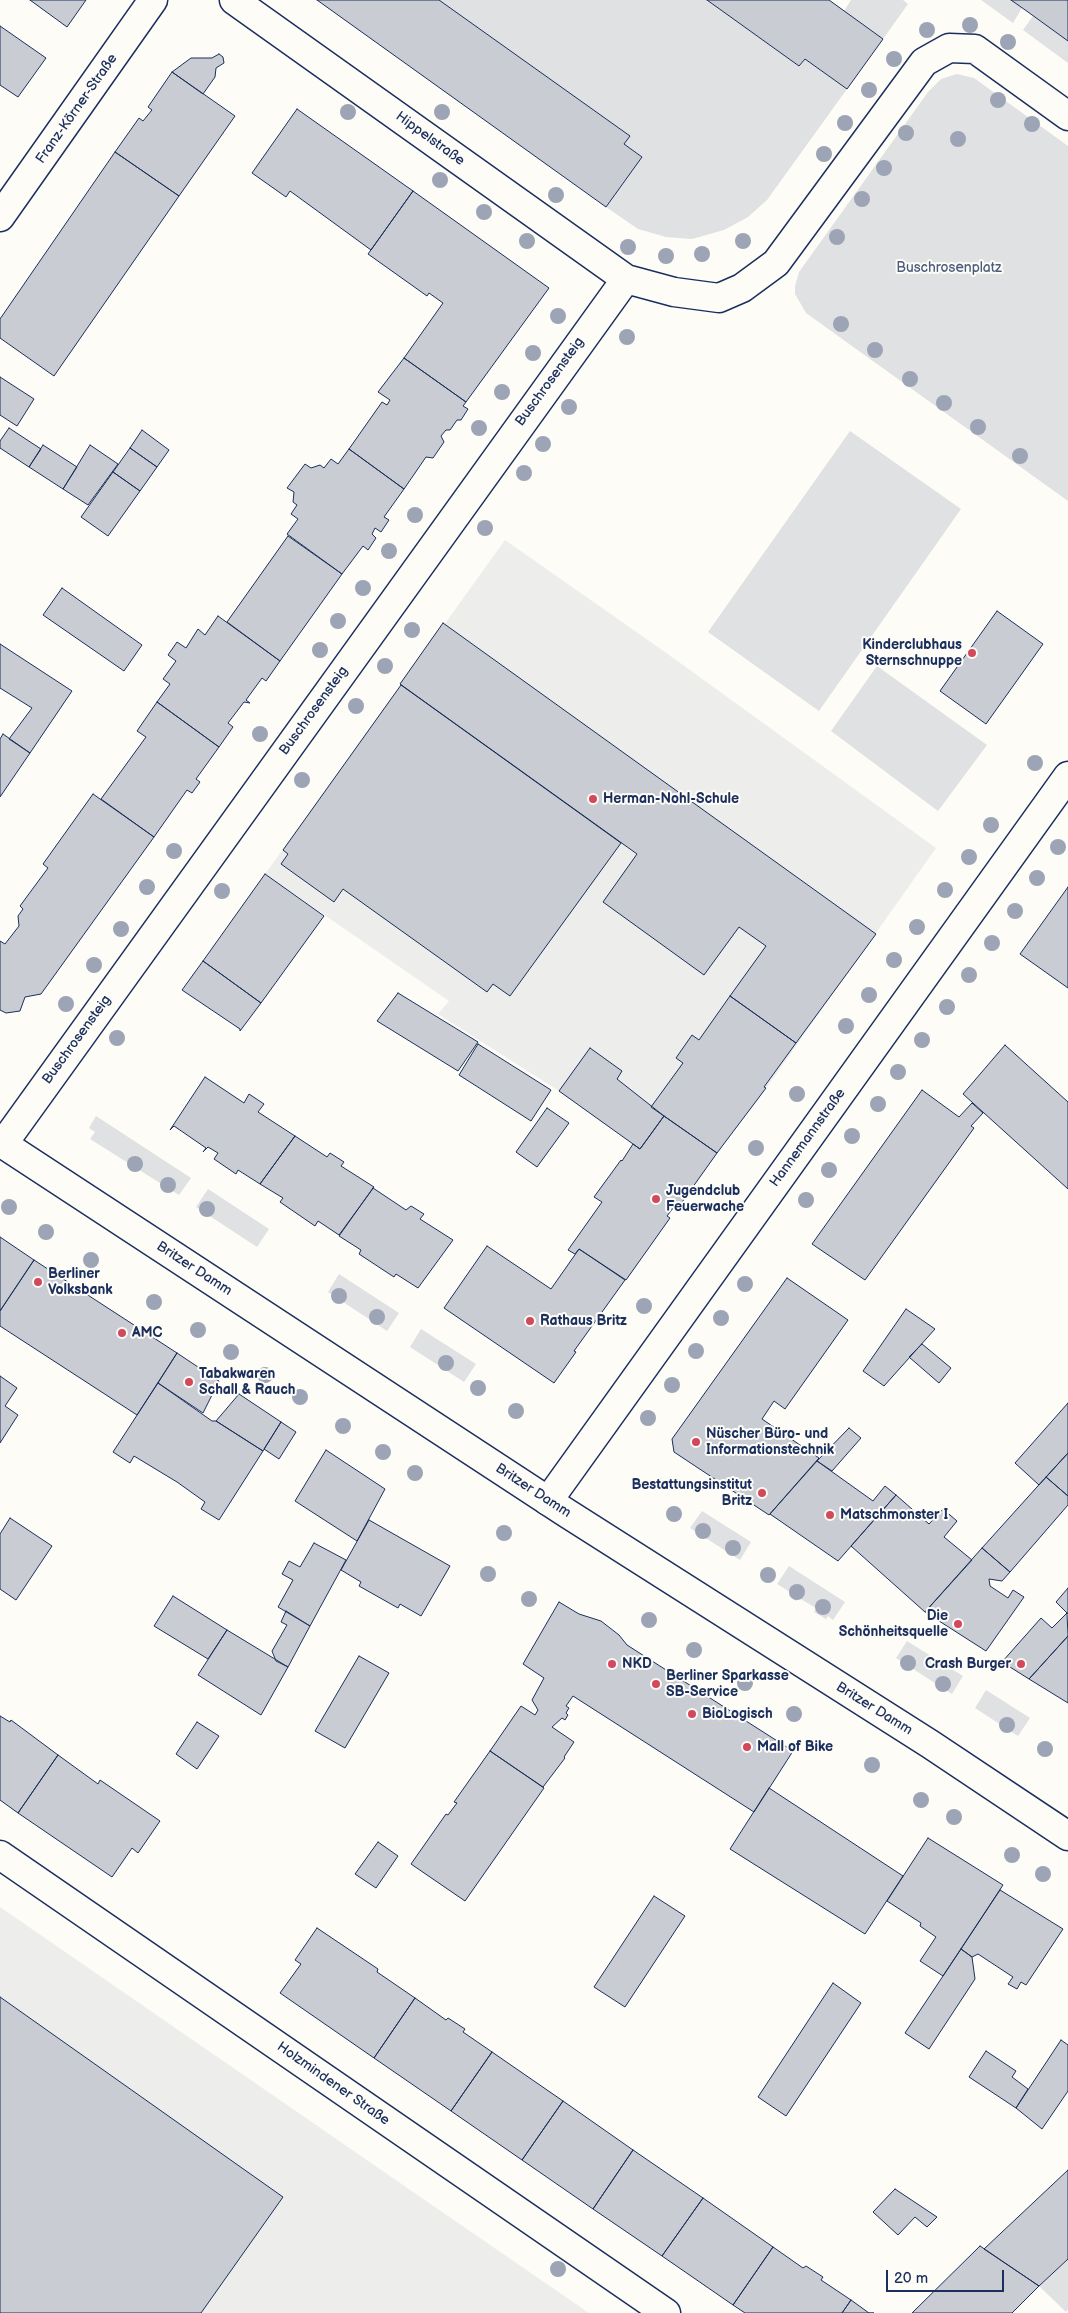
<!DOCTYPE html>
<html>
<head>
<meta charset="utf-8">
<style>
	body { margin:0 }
	#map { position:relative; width:1068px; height:2313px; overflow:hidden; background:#fdfcf7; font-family:"Balsamiq Sans",sans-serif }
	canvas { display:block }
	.scale { position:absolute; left:886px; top:2270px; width:118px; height:22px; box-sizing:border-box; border:2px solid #1b2f5e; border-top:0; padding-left:6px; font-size:15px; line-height:18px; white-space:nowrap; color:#1b2f5e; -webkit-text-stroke:4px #fdfcf7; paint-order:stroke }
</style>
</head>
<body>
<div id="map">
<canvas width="1068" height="2313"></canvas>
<div class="scale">20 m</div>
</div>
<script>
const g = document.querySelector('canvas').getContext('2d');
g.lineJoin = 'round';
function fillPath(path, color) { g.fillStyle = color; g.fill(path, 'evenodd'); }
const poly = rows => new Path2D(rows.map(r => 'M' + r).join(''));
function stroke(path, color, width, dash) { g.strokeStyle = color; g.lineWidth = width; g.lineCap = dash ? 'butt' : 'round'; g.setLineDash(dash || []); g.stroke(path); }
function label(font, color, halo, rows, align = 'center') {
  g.font = font + ' "Balsamiq Sans",sans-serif'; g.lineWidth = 4; g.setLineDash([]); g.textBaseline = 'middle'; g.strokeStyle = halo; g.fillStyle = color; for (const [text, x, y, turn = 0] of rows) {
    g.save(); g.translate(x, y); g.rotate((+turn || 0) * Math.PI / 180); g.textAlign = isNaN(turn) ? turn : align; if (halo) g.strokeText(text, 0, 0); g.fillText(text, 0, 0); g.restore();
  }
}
const built = poly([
	[505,540,665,652,936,848,750,1111,640,1149,559,1091,438,1014,449,1001,265,874],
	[0,1907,403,2185,589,2313,0,2313]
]);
const green = poly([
	[439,0,707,0,799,66,805,59,847,89,767,200,748,217,724,230,692,239,666,237,638,229,606,207,642,157,624,144,629,136],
	[851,0,903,0,908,4,883,39,844,11],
	[981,0,1011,0,1022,8,1013,23],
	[1033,16,1068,41,1068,63,1023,30],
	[957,74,974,78,1068,146,1068,501,806,313,795,294,795,286,799,272,928,92,941,79],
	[850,431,961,509,819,711,708,632],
	[877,666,987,745,938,811,831,731],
	[96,1116,191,1178,179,1195,90,1139,95,1132,89,1128],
	[208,1189,269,1229,257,1247,196,1207],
	[339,1274,399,1313,387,1331,328,1292],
	[421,1329,476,1364,464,1382,410,1347],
	[702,1511,751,1542,740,1560,690,1528],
	[789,1566,845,1602,833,1620,828,1616,826,1619,814,1612,816,1608,799,1598,796,1601,789,1596,790,1592,777,1584],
	[907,1641,963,1676,952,1694,896,1658],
	[986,1690,1030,1718,1018,1736,975,1708],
	[1068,2259,1068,2309,1066,2312,1039,2286]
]);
const building = poly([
	[30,0,86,0,67,27,30,0],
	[317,0,439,0,630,136,624,144,642,157,606,207,317,0],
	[707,0,829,0,883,39,847,89,805,59,799,66,707,0],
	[1011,0,1068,0,1068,41,1028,12,1011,0],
	[0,26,46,58,18,97,0,85,0,26],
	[219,54,223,57,224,63,216,68,215,77,203,94,172,72,191,58,212,58,219,54],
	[172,72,235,116,179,196,115,152,139,118,143,121,152,110,148,107,172,72],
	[297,109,413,191,371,250,290,191,286,197,252,173,297,109],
	[115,152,179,196,54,376,0,338,0,319,115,152],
	[413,191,549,288,466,402,404,358,443,303,429,293,427,296,368,254,413,191],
	[404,358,466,402,463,406,468,409,461,420,457,420,450,430,446,430,441,436,444,442,433,458,426,457,404,489,349,449,382,402,387,405,390,400,378,392,404,358],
	[0,377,34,399,17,426,0,415,0,377],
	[9,428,41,449,29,467,0,448,0,441,9,428],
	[142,430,169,450,157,467,130,448,142,430],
	[43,445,77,467,63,489,29,467,43,445],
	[90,445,118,464,88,505,63,489,90,445],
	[130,448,157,467,140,491,113,472,130,448],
	[349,449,404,489,384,517,389,520,381,532,375,528,372,534,376,538,368,550,363,546,342,574,287,534,298,519,291,514,297,505,293,502,294,492,287,488,305,464,311,468,320,465,324,468,331,459,338,464,349,449],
	[113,472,140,491,108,536,81,517,113,472],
	[288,536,342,574,280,661,227,622,288,536],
	[62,588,142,645,124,671,43,615,62,588],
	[997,611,1043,644,986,724,940,691,997,611],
	[218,616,280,661,266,681,262,678,246,700,250,703,244,702,228,723,233,727,219,747,157,702,170,684,163,679,176,661,168,655,177,642,186,648,198,629,205,635,218,616],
	[443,623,876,934,796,1043,730,996,766,946,739,927,704,975,603,902,637,854,400,684,443,623],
	[0,644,72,691,30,753,9,739,32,708,0,688,0,644],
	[401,685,621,843,510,996,493,984,487,992,343,889,334,902,281,864,288,854,283,850,401,685],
	[157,702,219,747,196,779,200,782,192,793,187,790,154,837,101,799,146,737,137,731,157,702],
	[3,734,30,753,0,797,0,739,3,734],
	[93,794,154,837,41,994,25,997,20,1011,6,1013,0,1010,0,941,5,944,19,926,18,916,23,909,20,906,48,868,43,864,93,794],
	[265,874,324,916,261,1003,203,961,265,874],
	[1068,887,1068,988,1020,954,1068,887],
	[203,961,261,1003,240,1031,240,1029,182,990,203,961],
	[398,993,478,1042,458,1071,377,1021,398,993],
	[730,996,796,1043,764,1087,766,1088,717,1153,651,1107,683,1063,676,1058,692,1035,699,1040,730,996],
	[478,1044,551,1090,531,1121,459,1075,478,1044],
	[1005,1045,1068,1102,1068,1189,963,1094,1005,1045],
	[590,1048,622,1071,617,1079,664,1116,640,1149,559,1091,590,1048],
	[205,1077,244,1103,249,1094,264,1104,258,1112,295,1136,260,1184,238,1170,236,1174,214,1159,218,1153,208,1147,203,1152,206,1148,174,1126,170,1130,205,1077],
	[922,1090,959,1117,972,1103,983,1113,971,1126,974,1128,865,1280,812,1244,922,1090],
	[547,1108,569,1123,537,1167,516,1152,547,1108],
	[664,1116,717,1153,680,1205,677,1203,667,1216,670,1218,626,1280,579,1249,575,1254,568,1250,602,1202,594,1197,621,1160,622,1161,633,1144,640,1149,664,1116],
	[295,1136,327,1157,330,1153,344,1162,341,1166,374,1187,339,1235,318,1221,315,1226,280,1202,283,1198,260,1184,295,1136],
	[373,1188,406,1210,411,1206,424,1214,420,1219,453,1240,418,1288,396,1274,394,1277,359,1254,361,1250,339,1236,373,1188],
	[0,1237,34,1260,0,1311,0,1237],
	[487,1246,551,1289,579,1249,625,1280,574,1351,576,1352,554,1383,444,1308,487,1246],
	[34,1260,177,1353,137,1415,0,1326,0,1311,34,1260],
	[787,1278,848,1320,785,1409,774,1401,762,1419,819,1458,769,1515,674,1452,672,1439,787,1278],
	[906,1309,935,1329,884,1386,863,1371,906,1309],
	[922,1344,951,1368,939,1383,909,1357,922,1344],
	[177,1353,219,1381,203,1413,158,1383,177,1353],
	[0,1376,17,1388,5,1406,18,1415,0,1443,0,1376],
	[158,1383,212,1421,216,1421,263,1451,219,1520,201,1509,205,1502,177,1482,134,1456,130,1463,113,1452,158,1383],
	[239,1394,281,1422,263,1451,216,1421,239,1394],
	[1068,1403,1068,1453,1039,1485,1015,1463,1068,1403],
	[281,1422,296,1432,279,1459,264,1449,281,1422],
	[849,1428,861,1438,832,1471,817,1461,849,1428],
	[326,1450,385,1489,357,1541,295,1501,326,1450],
	[1068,1453,1068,1496,1046,1477,1068,1453],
	[817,1461,873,1501,885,1486,896,1495,838,1561,770,1514,817,1461],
	[1046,1477,1068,1496,1068,1505,1010,1572,982,1548,1046,1477],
	[896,1495,929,1524,943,1509,957,1521,944,1537,972,1560,925,1612,851,1546,896,1495],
	[10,1518,52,1546,16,1600,0,1589,0,1534,10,1518],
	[369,1520,450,1566,421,1616,400,1604,398,1608,359,1586,361,1582,341,1570,369,1520],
	[314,1543,346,1560,310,1626,278,1607,293,1580,282,1574,289,1561,300,1567,314,1543],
	[982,1548,1010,1572,1002,1581,989,1579,990,1586,1008,1598,1013,1590,1024,1597,986,1651,925,1612,982,1548],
	[1068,1588,1068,1614,1056,1602,1068,1588],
	[173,1596,227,1630,208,1659,154,1626,173,1596],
	[559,1602,579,1614,601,1621,619,1635,627,1645,793,1751,754,1812,573,1696,566,1706,569,1708,566,1713,568,1715,565,1720,562,1718,552,1727,574,1742,564,1757,565,1758,543,1787,490,1751,521,1706,535,1715,538,1710,532,1700,544,1678,523,1664,559,1602],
	[286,1611,310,1626,288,1667,276,1661,272,1651,287,1625,281,1622,286,1611],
	[1067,1613,1068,1636,1029,1679,1002,1662,1041,1618,1052,1628,1067,1613],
	[227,1630,288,1667,261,1715,198,1675,227,1630],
	[1068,1636,1068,1703,1029,1679,1068,1636],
	[359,1656,389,1673,345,1748,315,1731,359,1656],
	[0,1716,10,1722,11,1720,58,1755,18,1813,0,1800,0,1716],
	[197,1722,219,1736,197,1769,176,1754,197,1722],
	[490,1751,544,1788,465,1901,411,1864,446,1814,448,1815,457,1803,454,1802,490,1751],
	[58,1755,98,1784,100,1780,160,1821,138,1853,132,1848,112,1877,18,1813,58,1755],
	[769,1788,903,1876,865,1934,730,1849,769,1788],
	[928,1838,1003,1885,943,1976,920,1961,936,1937,920,1926,921,1923,887,1901,928,1838],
	[378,1842,398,1856,376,1888,355,1874,378,1842],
	[1000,1890,1063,1929,1026,1985,1021,1982,1017,1989,1008,1984,1013,1977,978,1954,972,1957,961,1949,1000,1890],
	[654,1896,685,1916,625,2007,594,1987,654,1896],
	[317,1928,378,1969,377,1972,415,1998,374,2058,280,1993,301,1964,295,1960,317,1928],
	[961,1949,972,1957,975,1979,929,2049,905,2033,961,1949],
	[833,1983,861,2003,786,2116,758,2097,833,1983],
	[0,1997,283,2197,201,2313,0,2313,0,1997],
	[415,1998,446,2020,448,2018,465,2029,463,2032,492,2052,451,2111,374,2058,415,1998],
	[1061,2040,1068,2045,1068,2091,1042,2129,1016,2108,1061,2040],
	[986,2051,1016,2071,1012,2077,1028,2089,1016,2108,969,2077,986,2051],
	[492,2052,563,2101,522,2160,451,2111,492,2052],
	[563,2101,633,2150,593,2209,522,2160,563,2101],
	[633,2150,703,2198,662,2256,593,2209,633,2150],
	[1068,2170,1068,2259,1039,2286,984,2249,1068,2170],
	[895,2189,937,2217,927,2227,915,2217,898,2235,873,2212,895,2189],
	[703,2198,773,2247,733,2305,662,2256,703,2198],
	[980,2246,1039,2286,1012,2313,912,2313,980,2246],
	[773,2247,803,2268,806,2266,823,2277,821,2280,851,2300,842,2313,745,2313,733,2305,773,2247],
	[851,2300,869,2313,874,2313,842,2313,851,2300]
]);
const minor = poly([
	[234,0,626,279,674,292,719,298,742,288,776,263,924,62,949,48,975,49,1068,116],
	[0,217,153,0],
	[3,1144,626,279],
	[548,1501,1068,776],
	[0,1855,666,2313]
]);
const secondary = poly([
	[0,1142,565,1512,930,1744,1068,1836]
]);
const trees = [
	[970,25],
	[927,30],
	[1008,42],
	[894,59],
	[869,90],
	[998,100],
	[348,112],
	[442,112],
	[845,123],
	[1032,124],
	[906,133],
	[958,139],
	[824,154],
	[884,168],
	[440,180],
	[556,195],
	[862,199],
	[484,212],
	[837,237],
	[527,241],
	[743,241],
	[628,247],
	[702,254],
	[666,256],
	[558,316],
	[841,324],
	[627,337],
	[875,350],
	[533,353],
	[910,379],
	[502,392],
	[944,403],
	[569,407],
	[978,427],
	[479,428],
	[543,444],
	[1020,456],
	[524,473],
	[415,515],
	[485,528],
	[389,551],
	[363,588],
	[338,621],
	[412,630],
	[320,650],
	[385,666],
	[356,706],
	[260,734],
	[1035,763],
	[302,780],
	[991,825],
	[1058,847],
	[174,851],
	[969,857],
	[1037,878],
	[147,887],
	[945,890],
	[222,891],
	[1015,911],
	[917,927],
	[121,929],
	[992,943],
	[894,960],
	[94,965],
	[969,975],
	[869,995],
	[66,1004],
	[947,1007],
	[846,1026],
	[117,1038],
	[922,1040],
	[898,1072],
	[797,1094],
	[878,1104],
	[852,1136],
	[756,1148],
	[135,1164],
	[829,1170],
	[168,1185],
	[806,1200],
	[9,1207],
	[207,1209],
	[46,1232],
	[91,1260],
	[745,1284],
	[339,1296],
	[154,1302],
	[644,1306],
	[377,1317],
	[721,1318],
	[198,1330],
	[696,1351],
	[231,1352],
	[446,1363],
	[265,1375],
	[672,1385],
	[478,1388],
	[300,1397],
	[516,1411],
	[648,1418],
	[343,1426],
	[383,1452],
	[415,1473],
	[674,1514],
	[703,1531],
	[504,1533],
	[733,1548],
	[488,1574],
	[768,1575],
	[797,1592],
	[529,1599],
	[823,1607],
	[649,1620],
	[694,1650],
	[908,1663],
	[745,1683],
	[943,1684],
	[794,1714],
	[1007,1725],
	[1045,1749],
	[872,1765],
	[921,1800],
	[954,1817],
	[1012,1855],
	[1043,1874],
	[558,2269]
];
const markers = [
	[972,653,5,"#d1495b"],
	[593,799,5,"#d1495b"],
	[656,1199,5,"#d1495b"],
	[38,1282,5,"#d1495b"],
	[530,1321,5,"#d1495b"],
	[122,1333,5,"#d1495b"],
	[189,1382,5,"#d1495b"],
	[696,1442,5,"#d1495b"],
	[762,1493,5,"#d1495b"],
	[830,1515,5,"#d1495b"],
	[958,1624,5,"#d1495b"],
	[612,1664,5,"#d1495b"],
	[1021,1664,5,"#d1495b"],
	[656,1684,5,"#d1495b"],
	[692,1714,5,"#d1495b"],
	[747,1747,5,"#d1495b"]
];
const streetNames = [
	["Franz-Körner-Straße",77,109,-55],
	["Hippelstraße",430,139,36],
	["Buschrosensteig",550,382,-54],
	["Buschrosensteig",314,711,-54],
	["Buschrosensteig",77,1040,-54],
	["Hannemannstraße",808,1138,-54],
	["Britzer Damm",194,1269,33],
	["Britzer Damm",533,1491,33],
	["Britzer Damm",874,1709,32],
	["Holzmindener Straße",333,2084,35]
];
const parkNames = [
	["Buschrosenplatz",949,268]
];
const poiNames = [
	["Kinderclubhaus",962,645,"right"],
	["Sternschnuppe",962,661,"right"],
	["Herman-Nohl-Schule",603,799],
	["Jugendclub",666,1191],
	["Feuerwache",666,1207],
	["Berliner",48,1274],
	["Volksbank",48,1290],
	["Rathaus Britz",540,1321],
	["AMC",132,1333],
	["Tabakwaren",199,1374],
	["Schall & Rauch",199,1390],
	["Nüscher Büro- und",706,1434],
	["Informationstechnik",706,1450],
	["Bestattungsinstitut",752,1485,"right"],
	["Britz",752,1501,"right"],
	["Matschmonster I",840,1515],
	["Die",948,1616,"right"],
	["Schönheitsquelle",948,1632,"right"],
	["NKD",622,1664],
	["Crash Burger",1011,1664,"right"],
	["Berliner Sparkasse",666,1676],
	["SB-Service",666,1692],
	["BioLogisch",702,1714],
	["Mall of Bike",757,1747]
];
fillPath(built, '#edeeec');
fillPath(green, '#e0e1e3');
fillPath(building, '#c9ccd3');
stroke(building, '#1b2f5e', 1);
stroke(minor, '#1b2f5e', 31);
stroke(secondary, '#1b2f5e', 31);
stroke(minor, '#fdfcf7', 28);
stroke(secondary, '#fdfcf7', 28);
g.fillStyle = '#9ca4b5';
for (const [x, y] of trees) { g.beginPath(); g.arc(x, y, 8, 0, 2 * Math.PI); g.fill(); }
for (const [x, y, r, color] of markers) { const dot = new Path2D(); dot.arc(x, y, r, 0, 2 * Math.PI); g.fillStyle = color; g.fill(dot); stroke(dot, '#fdfcf7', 2); }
label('14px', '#1b2f5e', '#fdfcf7', streetNames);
label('14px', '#4c5c7f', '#fdfcf7', parkNames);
label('bold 14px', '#1b2f5e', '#fdfcf7', poiNames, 'left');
</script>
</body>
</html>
